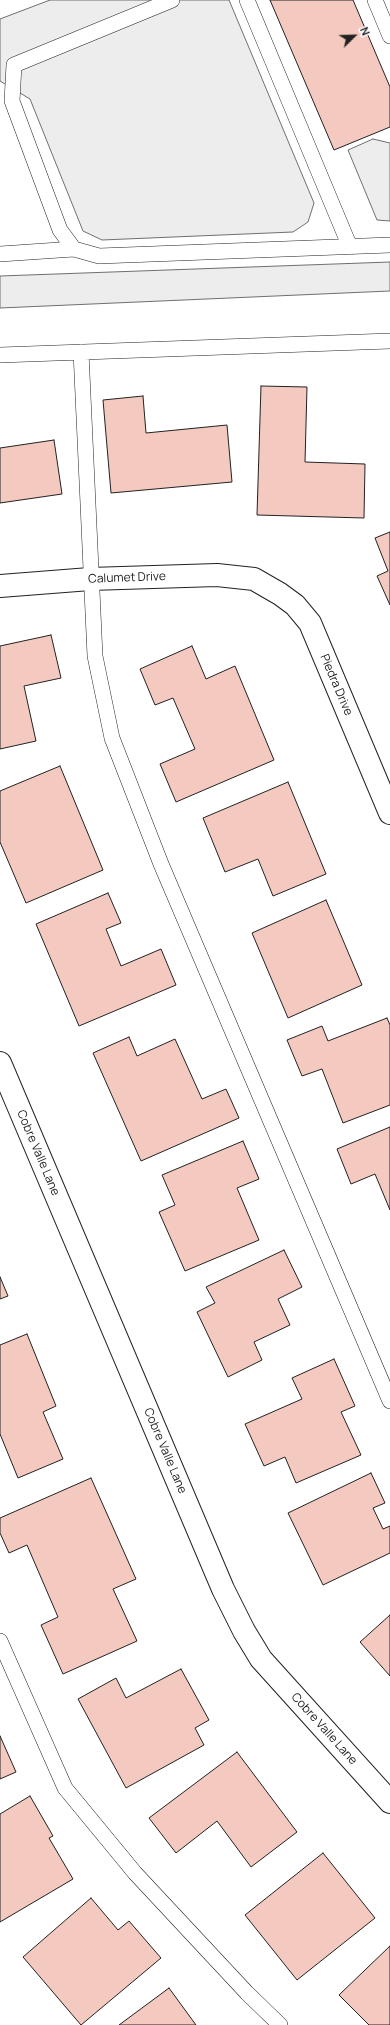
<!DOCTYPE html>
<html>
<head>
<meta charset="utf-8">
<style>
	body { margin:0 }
	#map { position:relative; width:390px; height:2025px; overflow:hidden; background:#fff; font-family:Manrope,sans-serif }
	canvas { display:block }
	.north { position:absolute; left:334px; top:16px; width:40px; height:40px; -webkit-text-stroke:3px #fff; paint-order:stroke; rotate:67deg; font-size:11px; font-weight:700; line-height:16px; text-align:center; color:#222 }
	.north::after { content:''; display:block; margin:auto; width:14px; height:18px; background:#222; clip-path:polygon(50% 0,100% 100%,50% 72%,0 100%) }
</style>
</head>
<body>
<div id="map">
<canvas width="390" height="2025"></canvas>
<div class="north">N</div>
</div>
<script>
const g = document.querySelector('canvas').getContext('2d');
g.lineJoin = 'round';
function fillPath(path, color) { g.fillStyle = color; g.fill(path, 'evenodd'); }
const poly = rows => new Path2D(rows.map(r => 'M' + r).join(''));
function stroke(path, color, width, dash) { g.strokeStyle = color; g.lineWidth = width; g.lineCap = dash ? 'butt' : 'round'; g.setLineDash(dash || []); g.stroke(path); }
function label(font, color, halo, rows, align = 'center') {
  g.font = font + ' Manrope,sans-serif'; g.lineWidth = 3; g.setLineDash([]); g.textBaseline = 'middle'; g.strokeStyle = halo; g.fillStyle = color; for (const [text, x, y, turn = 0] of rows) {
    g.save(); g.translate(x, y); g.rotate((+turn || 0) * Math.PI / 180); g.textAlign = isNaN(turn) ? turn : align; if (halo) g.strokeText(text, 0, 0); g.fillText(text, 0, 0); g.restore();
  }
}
const parking = poly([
	[50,0,229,0,314,203,308,222,293,232,102,240,83,231,30,99,0,81,0,19,50,0],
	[373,139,390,143,390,221,377,220,348,150,373,139],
	[390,262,390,291,0,308,0,276,390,262]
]);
const building = poly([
	[270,0,353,0,390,87,390,127,334,150,270,0],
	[261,386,307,387,305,462,365,464,364,518,257,515,261,386],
	[143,396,146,433,227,425,232,482,111,493,103,400,143,396],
	[54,440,62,494,0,503,0,448,54,440],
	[390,532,390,605,377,576,388,571,375,538,390,532],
	[51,635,61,678,24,686,36,741,0,749,0,646,51,635],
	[192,646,206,679,235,666,274,760,176,802,160,764,195,749,173,698,155,705,140,669,192,646],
	[60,766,103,870,26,903,0,842,0,791,60,766],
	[288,782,326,874,273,896,258,859,225,872,203,818,288,782],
	[108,893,121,923,106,929,121,966,161,949,176,985,79,1026,36,924,108,893],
	[326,900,362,985,288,1018,252,933,326,900],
	[387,1018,390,1025,390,1105,343,1123,322,1069,302,1076,287,1040,322,1026,328,1041,387,1018],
	[129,1037,137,1056,175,1039,202,1099,226,1089,239,1118,141,1161,93,1053,129,1037],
	[390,1127,390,1210,375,1174,351,1184,337,1149,390,1127],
	[243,1141,259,1179,237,1188,259,1240,185,1271,159,1212,175,1205,162,1175,243,1141],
	[284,1250,302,1287,278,1299,290,1325,254,1342,262,1360,228,1377,197,1312,215,1303,206,1287,284,1250],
	[0,1277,8,1296,0,1299,0,1277],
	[27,1334,56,1406,43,1412,63,1459,18,1478,0,1434,0,1345,27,1334],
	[334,1359,355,1406,341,1412,361,1455,296,1483,285,1457,264,1466,245,1424,302,1399,292,1378,334,1359],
	[371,1473,385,1503,373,1508,383,1529,390,1526,390,1553,323,1585,288,1513,371,1473],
	[91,1478,136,1579,113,1589,137,1641,63,1674,41,1625,58,1617,27,1545,9,1553,0,1533,0,1518,91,1478],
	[390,1615,390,1676,360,1642,390,1615],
	[181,1669,209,1720,195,1728,204,1745,126,1788,78,1699,116,1678,126,1698,181,1669],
	[0,1736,16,1772,0,1779,0,1736],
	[237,1752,297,1832,251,1867,217,1821,176,1853,149,1818,237,1752],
	[30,1796,53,1836,49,1838,73,1879,0,1922,0,1814,30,1796],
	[323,1853,375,1918,297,1980,245,1915,323,1853],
	[91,1898,118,1930,129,1921,161,1958,81,2025,23,1957,91,1898],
	[390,1946,390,2025,369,2025,339,1995,390,1946],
	[169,1988,196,2025,119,2025,169,1988]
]);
const service = poly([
	[172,0,14,65,12,101,60,230,74,249,99,256,390,245],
	[247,0,350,247],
	[375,0,390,36],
	[0,254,74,249],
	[81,352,95,656,112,738,161,864,390,1401],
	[0,355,390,341],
	[0,1641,65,1788,135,1873,247,1993,280,2025]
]);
const minor = poly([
	[0,586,90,579,217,575,254,579,280,594,295,605,310,623,390,813],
	[0,1063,223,1589,244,1631,261,1659,390,1802]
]);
const streetNames = [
	["Calumet Drive",127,578,-2],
	["Piedra Drive",336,685,67],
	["Cobre Valle Lane",38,1153,67],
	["Cobre Valle Lane",165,1451,67],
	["Cobre Valle Lane",324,1729,48]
];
fillPath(parking, '#ededed');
stroke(parking, '#6f6f6f', 1);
fillPath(building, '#f3c9c0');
stroke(building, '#222', 1);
stroke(service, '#222', 16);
stroke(minor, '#222', 24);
stroke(service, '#fff', 15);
stroke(minor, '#fff', 22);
label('12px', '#222', '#fff', streetNames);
</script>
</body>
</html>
